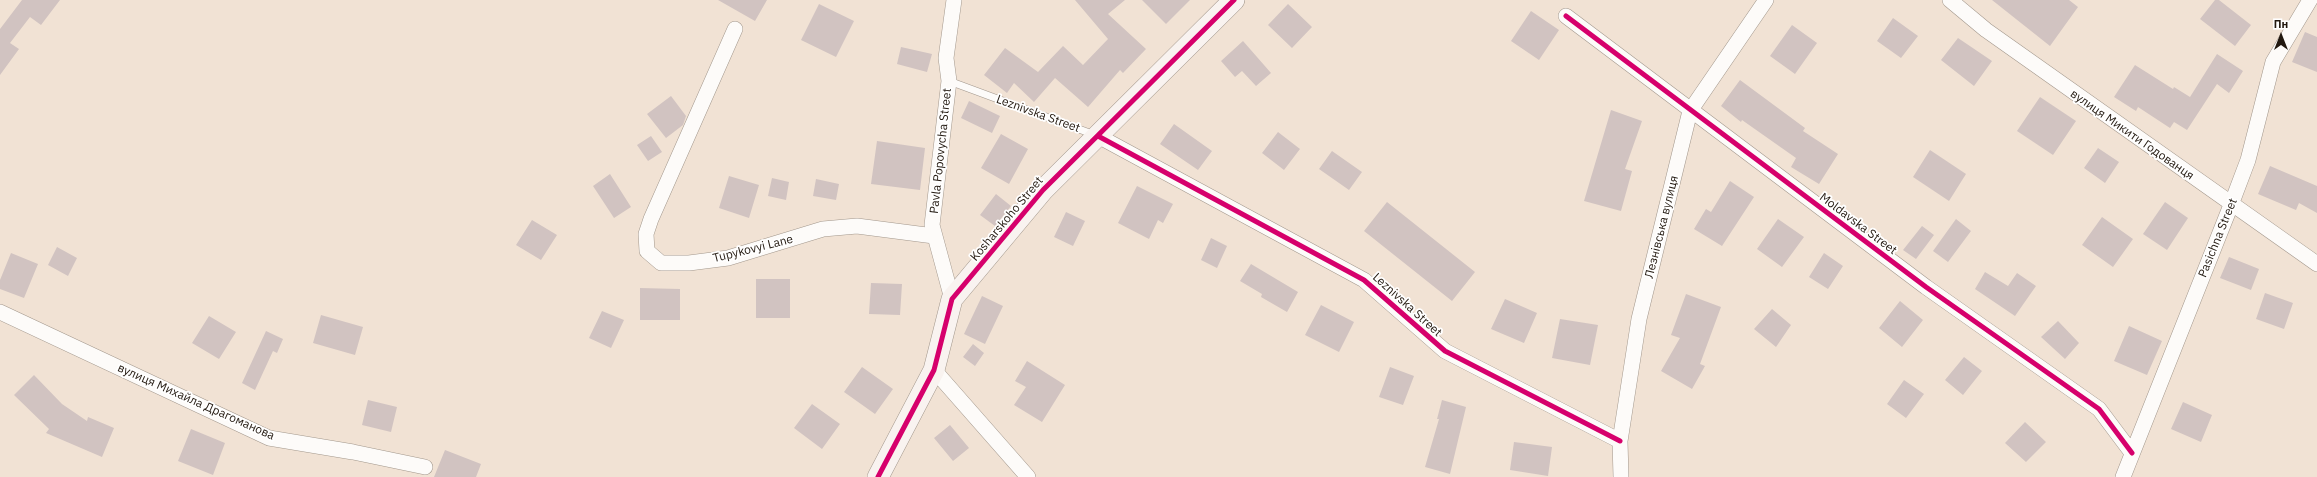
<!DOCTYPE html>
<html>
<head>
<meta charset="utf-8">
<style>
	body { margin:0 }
	#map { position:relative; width:2317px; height:477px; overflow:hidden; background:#f1e2d4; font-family:"IBM Plex Sans",sans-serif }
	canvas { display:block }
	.north { position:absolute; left:2261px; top:16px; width:40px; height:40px; -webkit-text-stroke:3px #fff; paint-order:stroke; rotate:0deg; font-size:11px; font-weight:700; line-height:16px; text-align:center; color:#22180f }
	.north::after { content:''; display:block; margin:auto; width:14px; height:18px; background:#22180f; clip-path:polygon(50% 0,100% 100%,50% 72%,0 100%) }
</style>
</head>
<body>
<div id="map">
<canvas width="2317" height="477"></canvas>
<div class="north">Пн</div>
</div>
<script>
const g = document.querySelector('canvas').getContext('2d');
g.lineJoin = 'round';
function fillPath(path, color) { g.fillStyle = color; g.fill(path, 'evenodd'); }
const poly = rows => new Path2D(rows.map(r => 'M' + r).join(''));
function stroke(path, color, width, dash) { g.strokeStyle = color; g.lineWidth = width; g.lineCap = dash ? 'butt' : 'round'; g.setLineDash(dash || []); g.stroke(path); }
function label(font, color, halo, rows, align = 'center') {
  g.font = font + ' "IBM Plex Sans",sans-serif'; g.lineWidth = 3.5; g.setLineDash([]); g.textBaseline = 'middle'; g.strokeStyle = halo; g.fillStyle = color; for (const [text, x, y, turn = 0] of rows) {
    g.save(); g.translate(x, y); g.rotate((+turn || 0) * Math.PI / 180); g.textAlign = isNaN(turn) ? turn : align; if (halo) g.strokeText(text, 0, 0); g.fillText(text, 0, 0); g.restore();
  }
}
const building = poly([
	[22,0,60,0,41,25,30,17,10,43,19,49,0,75,0,29],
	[718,0,767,0,755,21],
	[1075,0,1125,0,1108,14,1146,49,1123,73,1120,70,1088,107,1055,78,1034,102,1014,83,1007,93,984,75,1005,48,1038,72,1063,46,1083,65,1108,39],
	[1142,0,1190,0,1166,24],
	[1992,0,2069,0,2078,7,2050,46],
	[2215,0,2219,0,2251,25,2235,46,2200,19],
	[819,4,854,21,836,57,801,40],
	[1288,4,1312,27,1292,48,1268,25],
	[1531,11,1559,30,1539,60,1511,41],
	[1893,18,1918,36,1901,58,1877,41],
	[1792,25,1817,43,1795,74,1770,56],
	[2305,32,2317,37,2317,72,2292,62],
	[1958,38,1992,61,1974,86,1941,60],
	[1243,41,1271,73,1256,86,1242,71,1235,77,1221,61],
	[901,47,932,54,927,72,897,64],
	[2217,54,2243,71,2229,93,2217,84,2187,130,2174,122,2170,128,2138,107,2136,111,2114,97,2135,65,2173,89,2174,87,2190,97],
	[1740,80,1805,128,1803,131,1838,154,1819,184,1791,167,1796,158,1742,120,1741,122,1721,106],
	[671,96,686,116,683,125,666,138,647,114],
	[2040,97,2076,121,2053,155,2017,131],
	[969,101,1000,116,992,133,961,118],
	[1611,110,1642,121,1625,169,1632,171,1621,211,1584,201],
	[1174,124,1212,151,1198,170,1160,144],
	[1278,132,1300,149,1284,170,1262,153],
	[1001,134,1028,149,1009,184,981,168],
	[651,136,662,152,648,161,637,145],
	[877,141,925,148,920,190,871,184],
	[2098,148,2119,162,2105,183,2084,168],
	[1930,150,1966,174,1949,201,1913,177],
	[1332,151,1362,172,1349,190,1319,169],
	[2270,166,2317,186,2317,213,2299,203,2296,210,2258,194],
	[610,174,631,207,614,218,593,186],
	[729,176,759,185,749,218,719,208],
	[772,178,789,182,786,200,768,196],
	[816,179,839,184,836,200,813,196],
	[1730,181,1754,197,1722,246,1694,229,1706,209,1711,212],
	[1137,186,1173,204,1163,223,1158,220,1149,239,1118,223],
	[996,194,1011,206,995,226,980,215],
	[1387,202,1475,272,1452,301,1364,231],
	[2165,202,2188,218,2167,250,2143,234],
	[1066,212,1085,221,1073,246,1054,237],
	[2102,217,2133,239,2113,267,2082,245],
	[1778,219,1804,237,1782,267,1757,249],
	[1956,219,1971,231,1948,262,1933,251],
	[532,220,557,235,541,260,516,245],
	[1922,226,1934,235,1916,259,1903,250],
	[1211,238,1227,246,1217,268,1201,260],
	[57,247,77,258,68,276,48,265],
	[11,253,38,264,24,298,0,289,0,280],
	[1824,253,1843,266,1828,289,1809,277],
	[2229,257,2259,269,2251,290,2220,278],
	[1251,264,1298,292,1287,312,1261,297,1262,294,1240,281],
	[1985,272,2008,286,2017,273,2036,286,2015,316,1975,289],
	[756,279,790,279,790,318,756,318],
	[871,283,902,284,900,315,869,314],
	[640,288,680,289,680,320,640,320],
	[2265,293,2293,303,2284,329,2256,319],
	[1686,294,1721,307,1700,364,1705,366,1692,389,1661,371,1680,338,1671,335],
	[982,296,1003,306,985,344,964,334],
	[1505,299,1537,313,1524,343,1491,329],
	[1900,301,1923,320,1902,347,1879,328],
	[1321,305,1354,322,1339,352,1305,335],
	[1772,309,1791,325,1776,347,1754,329],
	[602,311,624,320,611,348,589,338],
	[321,315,363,327,355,355,313,343],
	[209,316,236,332,219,359,192,343],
	[1560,319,1598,325,1590,365,1552,358],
	[2058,321,2079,343,2065,359,2041,337],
	[2129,326,2162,341,2147,375,2114,361],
	[266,331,283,339,277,353,273,351,255,390,242,383],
	[973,344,984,353,975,366,963,357],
	[1964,357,1982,371,1963,395,1945,380],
	[1027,361,1065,385,1042,422,1014,405,1026,387,1015,381],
	[862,367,893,389,875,414,844,392],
	[1390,367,1414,376,1403,405,1379,397],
	[34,375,62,404,87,421,88,417,114,428,102,457,46,433,49,429,14,395],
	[1904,380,1924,394,1906,418,1887,404],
	[368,400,397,407,391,432,362,425],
	[1442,400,1466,407,1450,474,1425,467,1439,419,1437,419],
	[2183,402,2212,415,2201,442,2171,429],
	[812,404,840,424,822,449,794,428],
	[2025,422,2046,442,2026,462,2005,443],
	[950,425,969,448,953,461,934,438],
	[191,429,225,443,213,475,178,461],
	[1514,442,1552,447,1548,476,1510,470],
	[445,450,481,464,476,477,434,477]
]);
const lane = poly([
	[949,81,1095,135]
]);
const street = poly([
	[1950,0,1986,30,2317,264],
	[1566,16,1926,287,2099,409,2132,453],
	[735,29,651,219,646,234,647,251,661,263,689,263,728,258,823,229,857,226,934,236],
	[1098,136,1364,280,1445,351,1620,441],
	[952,299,932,225,949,81,946,58,954,0],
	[0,312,269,438,353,452,425,467],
	[934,370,1028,477],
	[1621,477,1620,441,1639,319,1690,111,1766,0],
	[2123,477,2231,205,2248,160,2273,62,2310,0]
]);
const secondary = poly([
	[878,477,934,370,952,299,1043,190,1234,0]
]);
const cycleway = poly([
	[1566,16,1926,287,2099,409,2132,453],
	[1098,136,1364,280,1445,351,1620,441],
	[878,477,934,370,952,299,1043,190,1234,0]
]);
const streetNames = [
	["Leznivska Street",1038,114,20],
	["вулиця Микити Годованця",2132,135,35],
	["Pavla Popovycha Street",941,151,-84],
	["Kosharskoho Street",1007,219,-50],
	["Moldavska Street",1858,224,37],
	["Лезнівська вулиця",1662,227,-76],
	["Pasichna Street",2218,238,-68],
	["Tupykovyi Lane",753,249,-14],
	["Leznivska Street",1407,305,42],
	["вулиця Михайла Драгоманова",196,402,24]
];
fillPath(building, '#d1c3c1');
stroke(lane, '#a2978c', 8);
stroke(street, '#a2978c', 16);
stroke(secondary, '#a2978c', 22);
stroke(lane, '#fdfbf9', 7);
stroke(street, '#fdfbf9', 15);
stroke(secondary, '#f9f3f0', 21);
stroke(cycleway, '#d6006c', 5);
label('12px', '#22180f', '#fff', streetNames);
</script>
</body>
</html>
